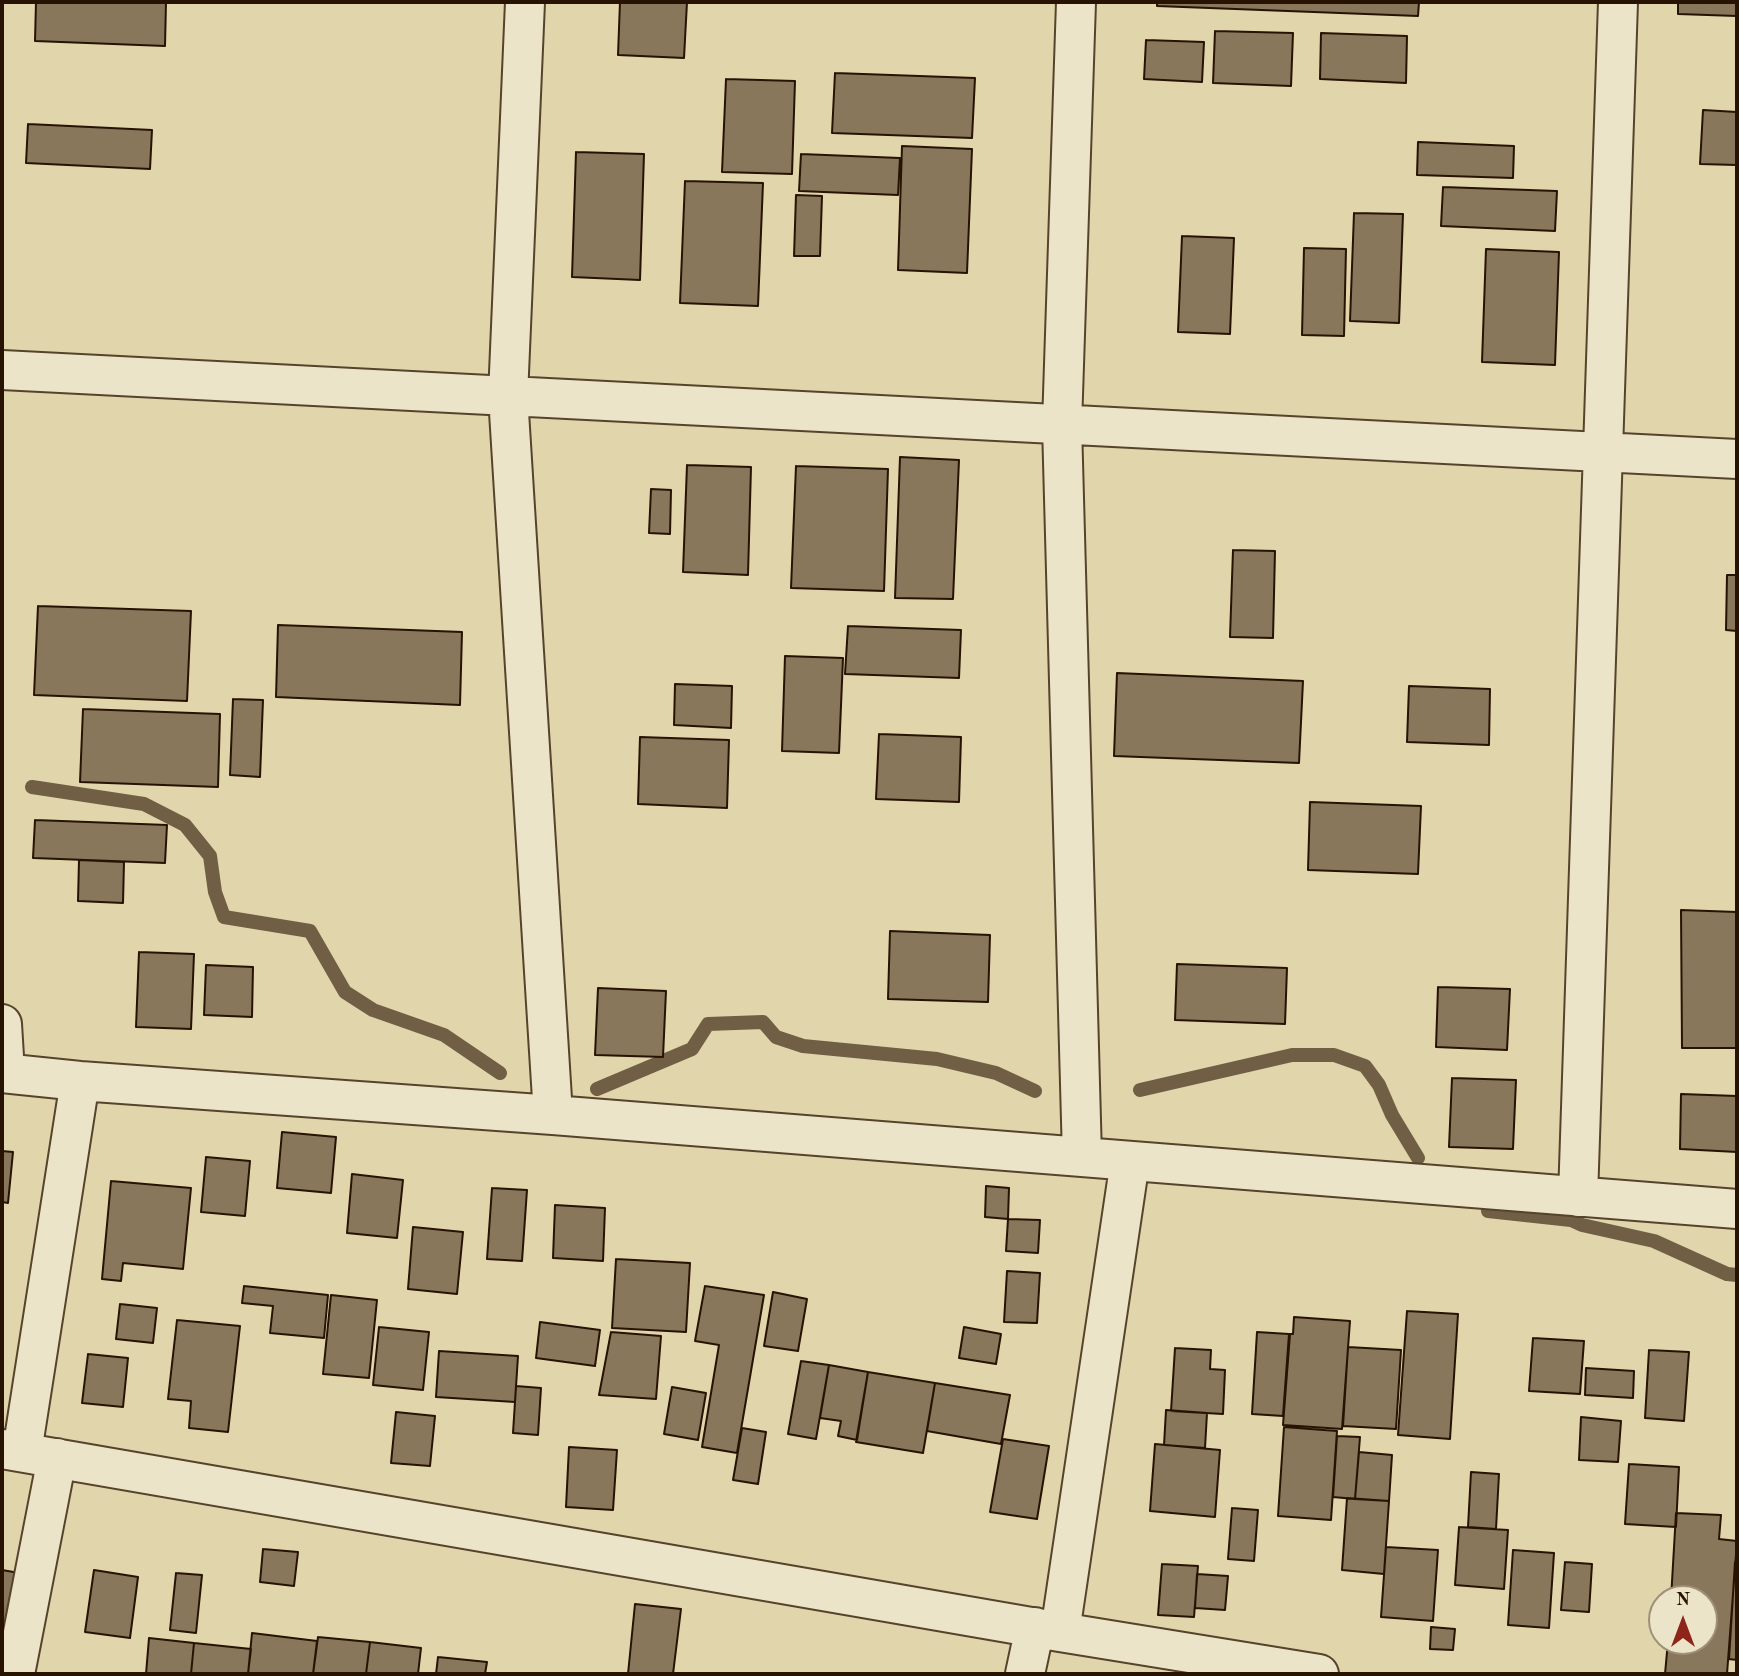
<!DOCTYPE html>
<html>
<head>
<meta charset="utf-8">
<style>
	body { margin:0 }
	#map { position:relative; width:1739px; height:1676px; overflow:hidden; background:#e1d5ab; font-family:"Old Standard TT",serif }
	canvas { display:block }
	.frame { position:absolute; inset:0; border:4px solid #281202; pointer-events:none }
	.north { position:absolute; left:1648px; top:1585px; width:70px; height:70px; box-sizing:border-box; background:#ece4c8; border:2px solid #9e9079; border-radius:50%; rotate:0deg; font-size:19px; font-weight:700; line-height:28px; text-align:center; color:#281202 }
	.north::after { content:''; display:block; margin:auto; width:24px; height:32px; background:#8f2418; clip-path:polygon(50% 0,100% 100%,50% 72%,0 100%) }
</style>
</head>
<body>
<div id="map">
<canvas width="1739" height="1676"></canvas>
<div class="frame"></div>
<div class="north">N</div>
</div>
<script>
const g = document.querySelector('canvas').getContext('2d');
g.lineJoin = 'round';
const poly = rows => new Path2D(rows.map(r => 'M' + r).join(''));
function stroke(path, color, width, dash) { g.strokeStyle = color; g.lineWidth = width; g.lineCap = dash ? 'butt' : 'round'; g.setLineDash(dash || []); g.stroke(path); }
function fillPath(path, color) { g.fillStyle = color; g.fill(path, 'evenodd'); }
const stream = poly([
	[32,787,144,804,185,825,210,856,215,892,224,917,310,931,345,992,373,1010,444,1035,500,1073],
	[597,1089,692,1049,708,1024,763,1022,776,1037,803,1046,937,1059,996,1073,1035,1091],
	[1140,1090,1292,1055,1334,1055,1365,1066,1379,1085,1392,1115,1418,1158],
	[1488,1211,1571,1220,1582,1225,1654,1241,1727,1274,1737,1275]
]);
const building = poly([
	[36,2,166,2,165,46,35,41,36,2],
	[620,2,687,2,684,58,618,55,620,2],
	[1157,2,1419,2,1418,16,1157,6,1157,2],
	[1678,2,1737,2,1737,16,1678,14,1678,2],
	[1215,31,1293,33,1291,86,1213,83,1215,31],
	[1321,33,1407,36,1406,83,1320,79,1321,33],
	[1146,40,1204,42,1202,82,1144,79,1146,40],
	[835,73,975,78,972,138,832,133,835,73],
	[726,79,795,81,792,174,722,172,726,79],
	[1703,110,1737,112,1737,165,1700,164,1703,110],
	[28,124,152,130,150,169,26,163,28,124],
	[1418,142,1514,146,1513,178,1417,175,1418,142],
	[902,146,972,149,967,273,898,270,902,146],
	[576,152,644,154,640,280,572,277,576,152],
	[801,154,900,158,898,195,799,191,801,154],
	[685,181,763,183,758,306,680,303,685,181],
	[1443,187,1557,191,1555,231,1441,226,1443,187],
	[796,195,822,196,820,256,794,256,796,195],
	[1354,213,1403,214,1399,323,1350,321,1354,213],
	[1182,236,1234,238,1230,334,1178,332,1182,236],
	[1304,248,1346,249,1344,336,1302,335,1304,248],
	[1486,249,1559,252,1555,365,1482,362,1486,249],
	[900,457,959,460,953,599,895,598,900,457],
	[687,465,751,467,748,575,683,572,687,465],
	[796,466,888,469,884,591,791,588,796,466],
	[651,489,671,490,670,534,649,533,651,489],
	[1233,550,1275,551,1273,638,1230,637,1233,550],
	[1727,575,1737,575,1737,631,1726,630,1727,575],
	[38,606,191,611,187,701,34,695,38,606],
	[278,625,462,632,460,705,276,697,278,625],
	[848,626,961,630,959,678,845,674,848,626],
	[785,656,843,658,839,753,782,751,785,656],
	[1117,673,1303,681,1299,763,1114,756,1117,673],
	[675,684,732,686,731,728,674,725,675,684],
	[1409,686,1490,689,1489,745,1407,742,1409,686],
	[233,699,263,700,260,777,230,775,233,699],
	[83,709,220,714,218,787,80,782,83,709],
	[879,734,961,737,959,802,876,799,879,734],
	[640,737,729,740,727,808,638,804,640,737],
	[1310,802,1421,806,1418,874,1308,870,1310,802],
	[35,820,167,825,165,863,33,858,35,820],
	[79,860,124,862,123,903,78,901,79,860],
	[1681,910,1737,912,1737,1048,1682,1048,1681,910],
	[890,931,990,935,988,1002,888,999,890,931],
	[139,952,194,954,191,1029,136,1027,139,952],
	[1177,964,1287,968,1285,1024,1175,1020,1177,964],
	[206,965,253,967,252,1017,204,1015,206,965],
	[1438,987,1510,989,1507,1050,1436,1047,1438,987],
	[598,988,666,991,663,1057,595,1055,598,988],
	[1452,1078,1516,1080,1513,1149,1449,1147,1452,1078],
	[1681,1094,1737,1096,1737,1152,1680,1149,1681,1094],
	[282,1132,336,1137,331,1193,277,1188,282,1132],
	[2,1151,13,1152,8,1203,2,1202,2,1151],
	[206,1157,250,1161,245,1216,201,1212,206,1157],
	[352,1174,403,1180,397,1238,347,1233,352,1174],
	[111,1181,191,1188,183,1269,123,1263,121,1281,102,1279,111,1181],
	[986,1186,1009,1188,1008,1219,985,1217,986,1186],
	[492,1188,527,1190,522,1261,487,1259,492,1188],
	[555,1205,605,1208,603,1261,553,1258,555,1205],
	[1008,1219,1040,1220,1038,1253,1006,1251,1008,1219],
	[413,1227,463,1232,457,1294,408,1289,413,1227],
	[616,1259,690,1263,686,1332,612,1328,616,1259],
	[1007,1271,1040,1273,1037,1323,1004,1322,1007,1271],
	[244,1286,328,1295,324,1338,270,1333,273,1306,242,1303,244,1286],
	[705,1286,764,1295,737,1453,702,1447,719,1345,695,1341,705,1286],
	[773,1292,807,1299,798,1351,764,1346,773,1292],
	[331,1295,377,1300,369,1378,323,1374,331,1295],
	[120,1304,157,1308,153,1343,116,1339,120,1304],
	[1407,1311,1458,1314,1450,1439,1398,1435,1407,1311],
	[1294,1317,1350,1321,1342,1429,1283,1425,1290,1334,1293,1334,1294,1317],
	[177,1320,240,1326,228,1432,189,1428,191,1401,168,1399,177,1320],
	[540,1322,600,1330,595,1366,536,1358,540,1322],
	[379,1327,429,1332,423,1390,373,1385,379,1327],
	[964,1327,1001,1334,996,1364,959,1358,964,1327],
	[611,1332,661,1336,656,1399,599,1395,611,1332],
	[1257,1332,1289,1334,1283,1416,1252,1414,1257,1332],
	[1533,1338,1584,1341,1580,1394,1529,1391,1533,1338],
	[1348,1347,1401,1350,1396,1429,1343,1426,1348,1347],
	[1175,1348,1211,1350,1210,1369,1225,1370,1223,1414,1171,1411,1175,1348],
	[1649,1350,1689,1352,1684,1421,1645,1418,1649,1350],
	[439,1351,518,1356,515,1402,436,1397,439,1351],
	[88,1354,128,1358,123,1407,82,1403,88,1354],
	[801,1361,829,1365,816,1439,788,1434,801,1361],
	[829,1365,868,1372,857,1440,838,1436,841,1421,820,1418,829,1365],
	[1586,1368,1634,1371,1633,1398,1585,1395,1586,1368],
	[868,1372,935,1383,923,1453,856,1442,868,1372],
	[935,1383,1010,1395,1001,1444,927,1431,935,1383],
	[516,1386,541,1388,538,1435,513,1433,516,1386],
	[672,1387,706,1393,698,1440,664,1434,672,1387],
	[1166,1410,1207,1413,1205,1448,1164,1445,1166,1410],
	[396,1412,435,1416,430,1466,391,1463,396,1412],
	[1581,1417,1621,1421,1618,1462,1579,1460,1581,1417],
	[1284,1427,1337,1431,1331,1520,1278,1516,1284,1427],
	[742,1428,766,1432,758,1484,733,1480,742,1428],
	[1337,1436,1360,1437,1355,1499,1333,1497,1337,1436],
	[1003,1439,1049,1446,1037,1519,990,1512,1003,1439],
	[1155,1444,1220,1450,1215,1517,1150,1511,1155,1444],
	[569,1447,617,1450,613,1510,566,1507,569,1447],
	[1359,1452,1392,1455,1389,1501,1355,1499,1359,1452],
	[1629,1464,1679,1467,1676,1527,1625,1524,1629,1464],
	[1471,1472,1499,1474,1496,1529,1468,1527,1471,1472],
	[1347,1498,1389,1501,1384,1574,1342,1570,1347,1498],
	[1232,1508,1258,1510,1254,1561,1228,1559,1232,1508],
	[1676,1513,1721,1515,1719,1539,1737,1541,1727,1674,1665,1674,1668,1641,1704,1641,1704,1599,1671,1599,1676,1513],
	[1459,1527,1508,1530,1504,1589,1455,1585,1459,1527],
	[1386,1547,1438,1550,1433,1621,1381,1617,1386,1547],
	[263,1549,298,1552,294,1586,260,1582,263,1549],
	[1513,1550,1554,1553,1549,1628,1508,1625,1513,1550],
	[1565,1562,1592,1564,1589,1612,1561,1610,1565,1562],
	[1735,1562,1737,1562,1737,1660,1729,1659,1735,1562],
	[1162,1564,1198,1566,1194,1617,1158,1615,1162,1564],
	[2,1570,25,1574,2,1668,2,1570],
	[94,1570,138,1577,130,1638,85,1632,94,1570],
	[176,1573,202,1575,196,1633,170,1630,176,1573],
	[1197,1574,1228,1576,1225,1610,1195,1608,1197,1574],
	[635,1604,681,1609,673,1674,628,1674,635,1604],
	[1431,1627,1455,1629,1453,1650,1430,1649,1431,1627],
	[252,1633,317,1641,313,1674,248,1674,252,1633],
	[318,1637,370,1642,366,1674,313,1674,318,1637],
	[149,1638,194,1643,191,1674,146,1674,149,1638],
	[370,1642,421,1648,418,1674,366,1674,370,1642],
	[194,1643,251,1649,248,1674,191,1674,194,1643],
	[438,1657,487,1662,485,1674,436,1674,438,1657]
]);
const minor = poly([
	[525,2,508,396,553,1115],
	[1076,2,1062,425,1082,1157],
	[2,370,1737,459],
	[2,1024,5,1073],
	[2,1073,80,1081,553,1115,1737,1209],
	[1578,1197,1618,2],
	[2,1449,1060,1632,1319,1674],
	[22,1452,80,1081],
	[1060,1632,1130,1161],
	[15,1674,57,1458],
	[1025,1674,1035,1627]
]);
stroke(stream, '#715f45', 14);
fillPath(building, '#88775a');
stroke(building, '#281202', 2);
stroke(minor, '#56432c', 42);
stroke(minor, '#ece4c8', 38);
</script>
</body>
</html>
